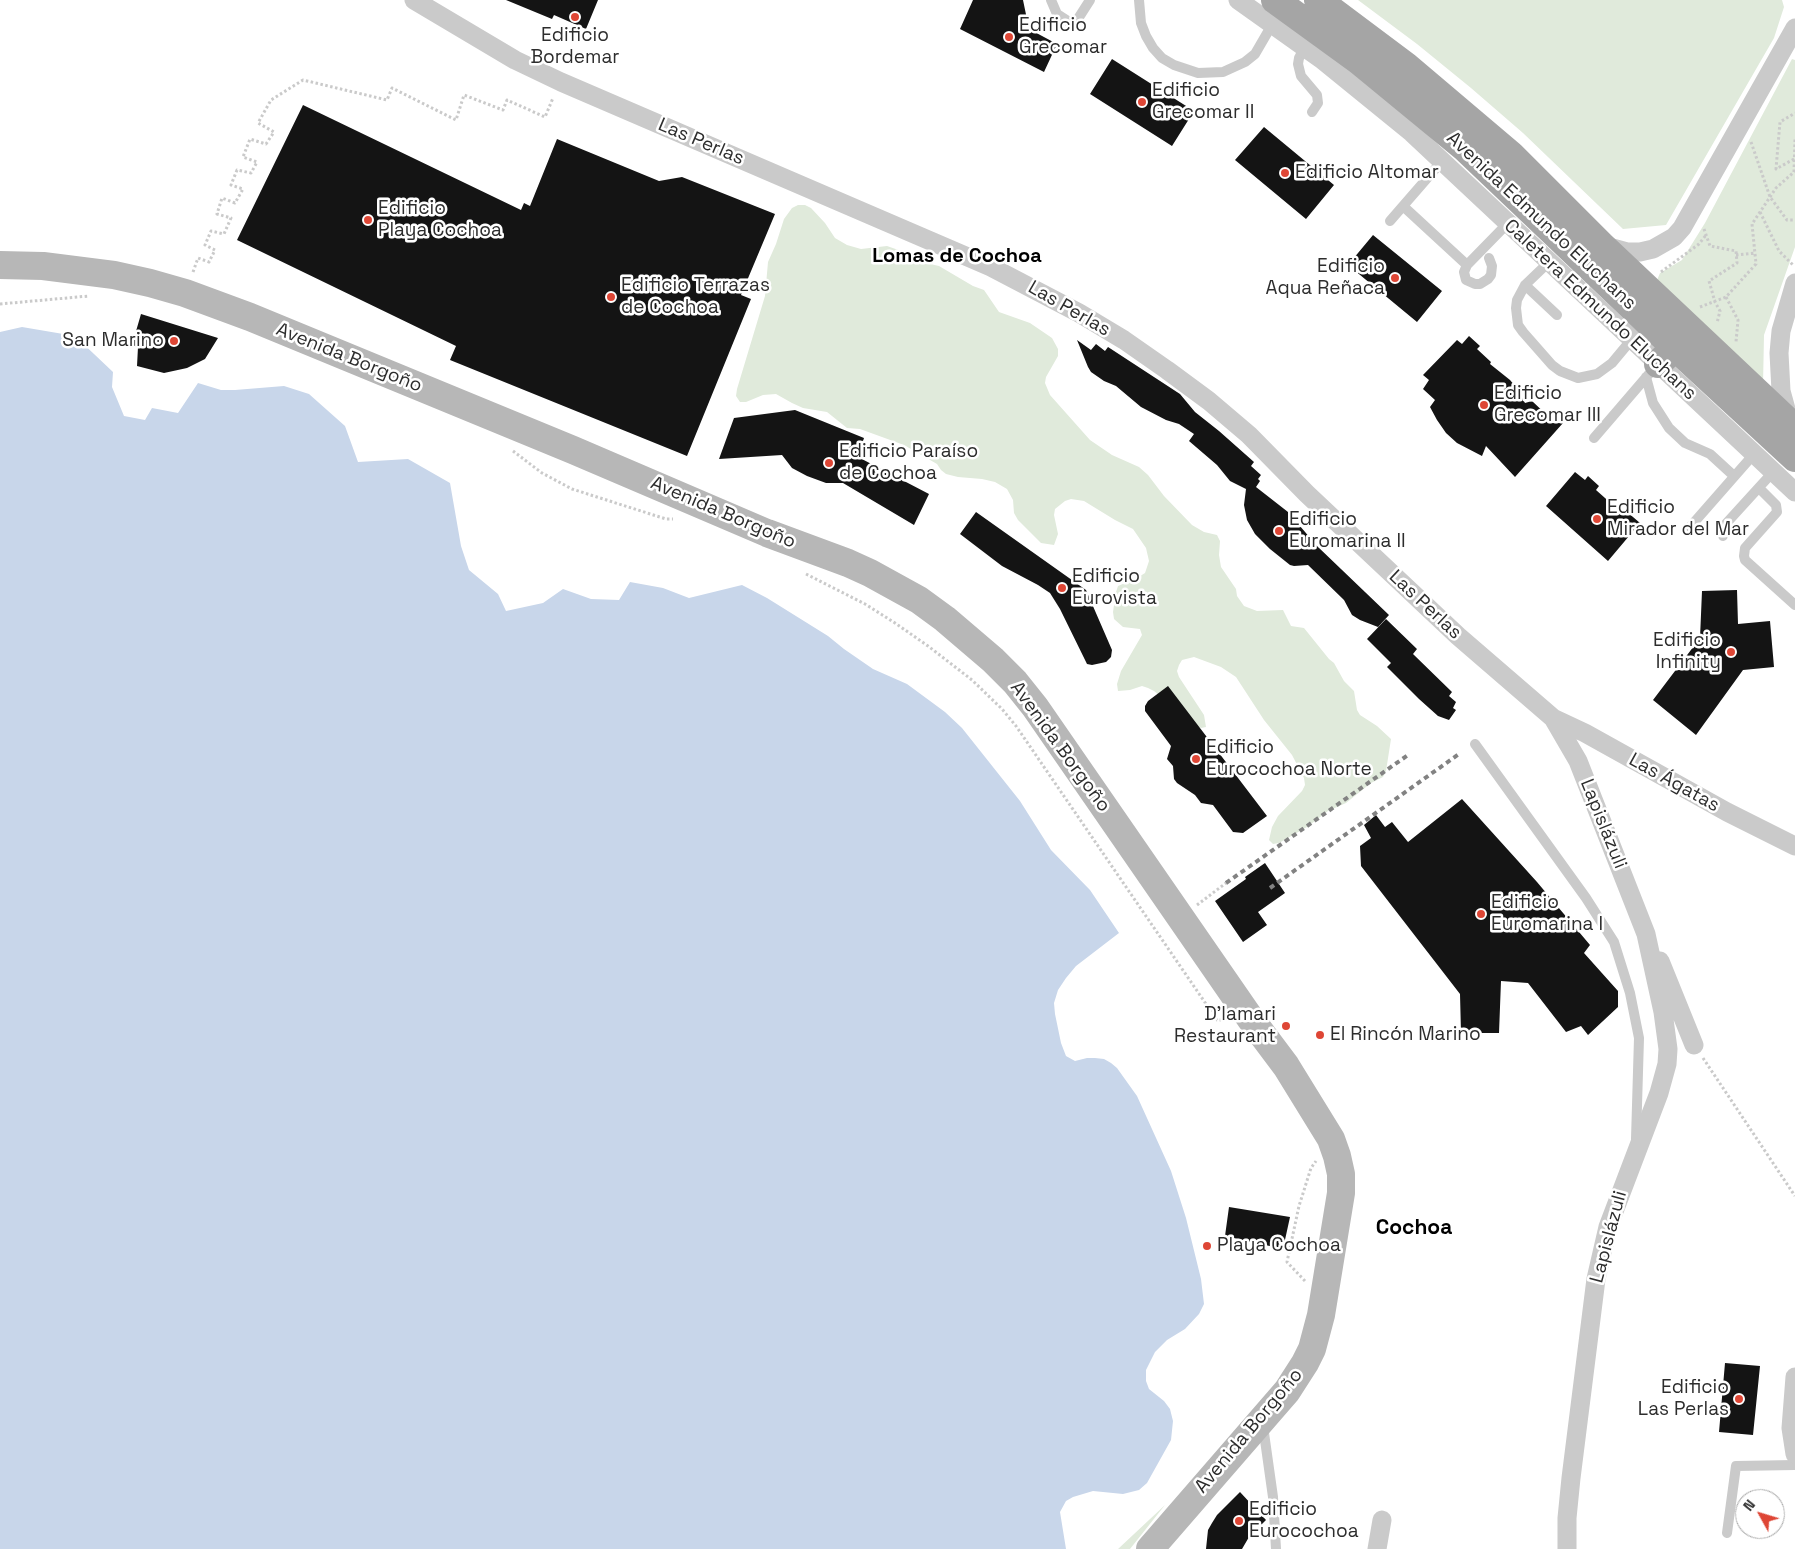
<!DOCTYPE html>
<html>
<head>
<meta charset="utf-8">
<style>
	body { margin:0 }
	#map { position:relative; width:1795px; height:1549px; overflow:hidden; background:#fff; font-family:"Space Grotesk",sans-serif }
	canvas { display:block }
	.north { position:absolute; left:1735px; top:1489px; width:50px; height:50px; box-sizing:border-box; background:#fff; border:1px solid #ababab; border-radius:50%; rotate:309deg; font-size:14px; font-weight:700; line-height:20px; text-align:center; color:#2d2d2d }
	.north::after { content:''; display:block; margin:auto; width:18px; height:22px; background:#de4635; clip-path:polygon(50% 0,100% 100%,50% 72%,0 100%) }
</style>
</head>
<body>
<div id="map">
<canvas width="1795" height="1549"></canvas>
<div class="north">N</div>
</div>
<script>
const g = document.querySelector('canvas').getContext('2d');
g.lineJoin = 'round';
function fillPath(path, color) { g.fillStyle = color; g.fill(path, 'evenodd'); }
const poly = rows => new Path2D(rows.map(r => 'M' + r).join(''));
function stroke(path, color, width, dash) { g.strokeStyle = color; g.lineWidth = width; g.lineCap = dash ? 'butt' : 'round'; g.setLineDash(dash || []); g.stroke(path); }
function label(font, color, halo, rows, align = 'center') {
  g.font = font + ' "Space Grotesk",sans-serif'; g.lineWidth = 5; g.setLineDash([]); g.textBaseline = 'middle'; g.strokeStyle = halo; g.fillStyle = color; for (const [text, x, y, turn = 0] of rows) {
    g.save(); g.translate(x, y); g.rotate((+turn || 0) * Math.PI / 180); g.textAlign = isNaN(turn) ? turn : align; if (halo) g.strokeText(text, 0, 0); g.fillText(text, 0, 0); g.restore();
  }
}
const green = poly([
	[1358,0,1782,0,1784,7,1774,38,1666,225,1623,229,1523,133,1471,88,1417,44],
	[1792,59,1795,60,1795,247,1764,335,1763,386,1655,285,1660,273,1682,260,1705,223],
	[798,205,805,205,811,208,825,223,835,238,847,245,861,249,887,246,907,253,917,261,939,266,973,286,984,290,999,312,1030,323,1052,338,1058,349,1058,356,1046,377,1045,383,1050,395,1090,440,1112,455,1139,467,1148,475,1164,496,1192,525,1204,532,1217,535,1220,541,1219,555,1221,567,1236,589,1237,596,1244,606,1257,611,1283,610,1291,626,1304,628,1329,659,1334,663,1344,681,1354,691,1357,710,1360,715,1377,726,1391,739,1386,771,1383,777,1371,783,1346,803,1328,811,1307,827,1279,843,1273,844,1269,840,1272,827,1278,816,1302,791,1305,785,1304,778,1292,755,1264,720,1236,677,1221,667,1194,657,1182,660,1179,665,1177,671,1179,677,1204,715,1206,727,1201,728,1196,725,1154,691,1148,688,1142,686,1130,690,1118,691,1117,684,1121,671,1142,635,1140,629,1123,627,1114,619,1113,612,1116,592,1118,586,1137,578,1145,573,1149,561,1146,548,1133,529,1115,520,1084,501,1071,499,1065,501,1055,509,1054,515,1058,534,1054,545,1041,543,1018,520,1014,513,1013,500,1007,489,995,482,982,479,958,477,946,474,941,470,937,464,904,445,860,429,847,428,827,412,803,408,792,403,776,394,763,395,746,402,740,402,736,396,737,389,765,296,768,262,776,244,784,219,792,208],
	[1165,1505,1130,1549,1118,1549]
]);
const water = poly([
	[22,327,75,336,113,372,112,387,124,416,145,420,152,408,178,413,198,383,221,390,235,390,284,386,309,394,345,426,358,462,408,459,450,483,461,546,469,570,498,594,506,611,543,603,563,589,591,599,619,600,630,582,663,588,689,598,742,585,767,598,828,636,844,649,873,669,907,684,945,712,962,728,1020,801,1051,850,1090,890,1119,933,1076,966,1066,978,1058,990,1054,1003,1055,1014,1061,1043,1066,1056,1075,1061,1087,1058,1095,1058,1104,1059,1111,1063,1117,1068,1137,1096,1171,1171,1186,1218,1201,1279,1204,1304,1199,1314,1185,1329,1167,1340,1155,1352,1146,1370,1146,1381,1149,1389,1164,1401,1170,1409,1173,1421,1171,1440,1147,1483,1139,1490,1123,1494,1093,1491,1073,1497,1066,1501,1060,1512,1066,1549,0,1549,0,332]
]);
const building = poly([
	[506,0,598,0,586,29,554,15,552,19],
	[973,0,1023,0,1029,29,1057,44,1044,72,960,29],
	[1112,59,1194,111,1172,146,1090,94],
	[303,105,521,210,524,203,530,206,557,139,659,181,682,177,775,214,741,295,751,299,687,456,450,360,456,346,237,240],
	[1264,127,1334,185,1306,219,1235,160],
	[1373,235,1442,291,1417,322,1348,265],
	[141,314,218,338,205,359,187,368,164,373,137,366,138,347,132,345],
	[1469,336,1480,346,1477,349,1491,362,1490,364,1510,380,1516,387,1525,403,1532,401,1548,416,1550,413,1563,423,1515,477,1486,446,1482,456,1457,443,1446,433,1437,420,1430,407,1435,400,1423,389,1429,380,1423,375,1457,340,1462,344],
	[1077,340,1091,350,1096,344,1105,351,1108,347,1180,394,1195,412,1219,431,1254,462,1251,466,1261,475,1258,479,1260,481,1256,487,1288,512,1317,546,1389,615,1378,627,1360,620,1352,615,1344,600,1308,565,1294,566,1290,565,1270,549,1255,534,1247,520,1244,505,1246,489,1230,481,1217,465,1189,441,1194,434,1179,424,1166,420,1141,407,1116,386,1104,381,1091,372,1088,367],
	[795,410,864,438,858,457,929,494,914,525,843,483,826,483,807,476,792,468,782,455,719,459,734,418],
	[1575,472,1585,480,1588,476,1599,486,1596,490,1623,514,1626,511,1640,523,1608,561,1546,506],
	[976,512,1086,590,1112,650,1111,657,1106,662,1092,665,1087,664,1060,609,1050,593,1038,585,1002,566,960,534],
	[1737,590,1738,624,1770,621,1774,667,1743,670,1696,735,1653,700,1700,638,1702,591],
	[1386,619,1417,649,1413,654,1452,692,1449,696,1456,702,1453,708,1456,710,1449,720,1438,716,1419,699,1387,667,1391,663,1367,639],
	[1168,686,1267,816,1243,833,1233,832,1213,805,1201,803,1195,795,1177,783,1174,779,1173,766,1167,759,1171,746,1145,711,1145,706,1148,701],
	[1462,799,1537,882,1590,945,1584,953,1618,991,1618,1007,1588,1035,1581,1026,1566,1032,1528,983,1501,981,1499,1033,1461,1033,1460,994,1361,866,1360,846,1371,838,1364,825,1376,815,1385,827,1392,822,1408,842],
	[1265,863,1285,893,1258,912,1267,925,1243,942,1215,901,1246,879,1245,877],
	[1229,1207,1290,1217,1283,1249,1225,1236],
	[1725,1363,1760,1366,1753,1435,1719,1432],
	[1240,1492,1266,1520,1249,1537,1242,1549,1206,1549,1208,1530,1212,1523,1217,1515]
]);
const path = poly([
	[1751,142,1770,197,1787,220,1795,220],
	[1794,159,1776,169,1780,122,1795,113],
	[1760,212,1779,251,1794,266],
	[1704,229,1710,246,1736,251,1737,263,1709,281,1715,302,1720,311,1717,323],
	[1736,255,1755,253],
	[193,272,198,258,209,262,215,250,205,245,211,231,224,234,231,218,217,214,222,198,235,203,243,189,231,185,237,170,251,173,257,162,243,157,250,139,266,144,274,132,258,123,271,100,303,80,387,100,392,88,456,120,464,95,503,110,507,100,545,117,553,98],
	[1661,272,1699,244,1706,235],
	[1726,297,1738,320,1736,342],
	[0,304,89,296],
	[1700,307,1726,297,1756,264,1752,224,1776,188,1794,172,1795,139],
	[513,451,542,473,572,489,666,519,673,519],
	[806,574,865,604,895,623,928,646,972,680,1002,709,1016,726,1217,1020,1223,1020],
	[1197,905,1226,883],
	[1703,1058,1795,1196],
	[1305,1281,1287,1262,1299,1206,1311,1168,1316,1161]
]);
const lane = poly([
	[1051,0,1057,14,1074,25,1090,0],
	[1139,0,1141,23,1146,36,1153,48,1162,58,1174,65,1198,73,1223,72,1245,62,1255,54,1273,23],
	[1305,47,1299,58,1298,64,1301,76,1317,95,1318,103,1312,112],
	[1443,160,1403,206,1467,265,1508,223],
	[1390,221,1403,206],
	[1549,262,1525,285,1517,300,1516,308,1518,325,1523,332,1552,365,1560,371,1578,378,1597,374,1612,363,1632,339],
	[1467,265,1464,272,1466,280,1475,284,1480,284,1488,279,1491,275,1492,266,1489,258],
	[1525,285,1557,315],
	[1646,377,1653,403,1669,428,1685,443,1710,454,1734,476],
	[1594,438,1649,374],
	[1759,488,1776,505,1777,512,1745,548,1744,556,1745,560,1795,605],
	[1690,527,1754,454],
	[1723,536,1722,528,1773,472],
	[1475,744,1586,898,1614,942,1630,993,1639,1038,1636,1139],
	[1263,1426,1273,1497,1276,1549],
	[1727,1533,1736,1466,1795,1465]
]);
const street = poly([
	[414,0,515,60,561,82,991,267,1079,313,1124,340,1167,370,1209,401,1249,435,1307,494,1458,636,1553,718,1585,733,1727,812,1795,846],
	[1238,0,1321,59,1412,133,1795,492],
	[1605,246,1627,252,1640,252,1653,249,1674,237,1682,228,1795,28],
	[1789,420,1781,391,1779,353,1781,331,1795,283],
	[1553,718,1578,761,1646,934,1663,1012,1668,1049,1667,1064,1659,1093,1608,1227,1596,1279,1571,1478,1567,1518,1567,1549],
	[1660,961,1694,1045],
	[1795,1377,1791,1428,1795,1454],
	[1377,1549,1382,1520]
]);
const secondary = poly([
	[0,265,43,266,114,275,150,283,185,293,250,317,573,450,767,533,848,563,870,573,919,600,945,619,993,660,1015,682,1035,707,1250,1018,1286,1066,1331,1139,1337,1156,1341,1174,1341,1193,1321,1315,1312,1349,1305,1363,1287,1391,1150,1549]
]);
const primary = poly([
	[1275,0,1359,61,1466,149,1652,326,1795,458],
	[1318,0,1406,66,1511,155,1601,245,1795,428],
	[1658,364,1675,347,1682,344,1692,341]
]);
const rail = poly([
	[1226,883,1408,755],
	[1270,888,1459,754]
]);
const markers = [
	[575,17,5,"#de4635"],
	[1009,37,5,"#de4635"],
	[1142,102,5,"#de4635"],
	[1285,173,5,"#de4635"],
	[368,220,5,"#de4635"],
	[1395,278,5,"#de4635"],
	[611,297,5,"#de4635"],
	[174,341,5,"#de4635"],
	[1484,405,5,"#de4635"],
	[829,463,5,"#de4635"],
	[1597,519,5,"#de4635"],
	[1279,531,5,"#de4635"],
	[1062,588,5,"#de4635"],
	[1731,652,5,"#de4635"],
	[1196,759,5,"#de4635"],
	[1481,914,5,"#de4635"],
	[1286,1026,5,"#de4635"],
	[1320,1035,5,"#de4635"],
	[1207,1246,5,"#de4635"],
	[1739,1399,5,"#de4635"],
	[1239,1521,5,"#de4635"]
];
const poiNames = [
	["Edificio",1019,26],
	["Grecomar",1019,48],
	["Edificio",575,36,"center"],
	["Bordemar",575,58,"center"],
	["Edificio",1152,91],
	["Grecomar II",1152,113],
	["Edificio Altomar",1295,173],
	["Edificio",378,209],
	["Playa Cochoa",378,231],
	["Edificio",1385,267,"right"],
	["Aqua Reñaca",1385,289,"right"],
	["Edificio Terrazas",621,286],
	["de Cochoa",621,308],
	["San Marino",164,341,"right"],
	["Edificio",1494,394],
	["Grecomar III",1494,416],
	["Edificio Paraíso",839,452],
	["de Cochoa",839,474],
	["Edificio",1607,508],
	["Mirador del Mar",1607,530],
	["Edificio",1289,520],
	["Euromarina II",1289,542],
	["Edificio",1072,577],
	["Eurovista",1072,599],
	["Edificio",1721,641,"right"],
	["Infinity",1721,663,"right"],
	["Edificio",1206,748],
	["Eurocochoa Norte",1206,770],
	["Edificio",1491,903],
	["Euromarina I",1491,925],
	["D'lamari",1276,1015,"right"],
	["Restaurant",1276,1037,"right"],
	["El Rincón Marino",1330,1035],
	["Playa Cochoa",1217,1246],
	["Edificio",1729,1388,"right"],
	["Las Perlas",1729,1410,"right"],
	["Edificio",1249,1510],
	["Eurocochoa",1249,1532]
];
const streetNames = [
	["Las Perlas",701,142,23],
	["Avenida Edmundo Eluchans",1541,221,43],
	["Las Perlas",1069,309,30],
	["Caletera Edmundo Eluchans",1600,310,43],
	["Avenida Borgoño",349,358,22],
	["Avenida Borgoño",723,513,23],
	["Las Perlas",1425,605,43],
	["Avenida Borgoño",1060,747,54],
	["Las Ágatas",1674,783,29],
	["Lapislázuli",1603,824,68],
	["Lapislázuli",1609,1237,-75],
	["Avenida Borgoño",1249,1431,-50]
];
const neighbourhoodNames = [
	["Lomas de Cochoa",957,257]
];
const quarterNames = [
	["Cochoa",1414,1228]
];
fillPath(green, '#e0eadb');
fillPath(water, '#c8d6ea');
fillPath(building, '#141414');
stroke(path, '#cacaca', 3, [2.5, 2.5]);
stroke(lane, '#cacaca', 10);
stroke(street, '#cacaca', 19);
stroke(secondary, '#b7b7b7', 28);
stroke(primary, '#a5a5a5', 28);
stroke(rail, '#828282', 4, [5, 4]);
for (const [x, y, r, color] of markers) { const dot = new Path2D(); dot.arc(x, y, r, 0, 2 * Math.PI); g.fillStyle = color; g.fill(dot); stroke(dot, '#fff', 2); }
label('19px', '#2d2d2d', '#fff', poiNames, 'left');
label('19px', '#2d2d2d', '#fff', streetNames);
label('bold 20px', '#000', '#fff', neighbourhoodNames);
label('bold 21px', '#000', '#fff', quarterNames);
</script>
</body>
</html>
